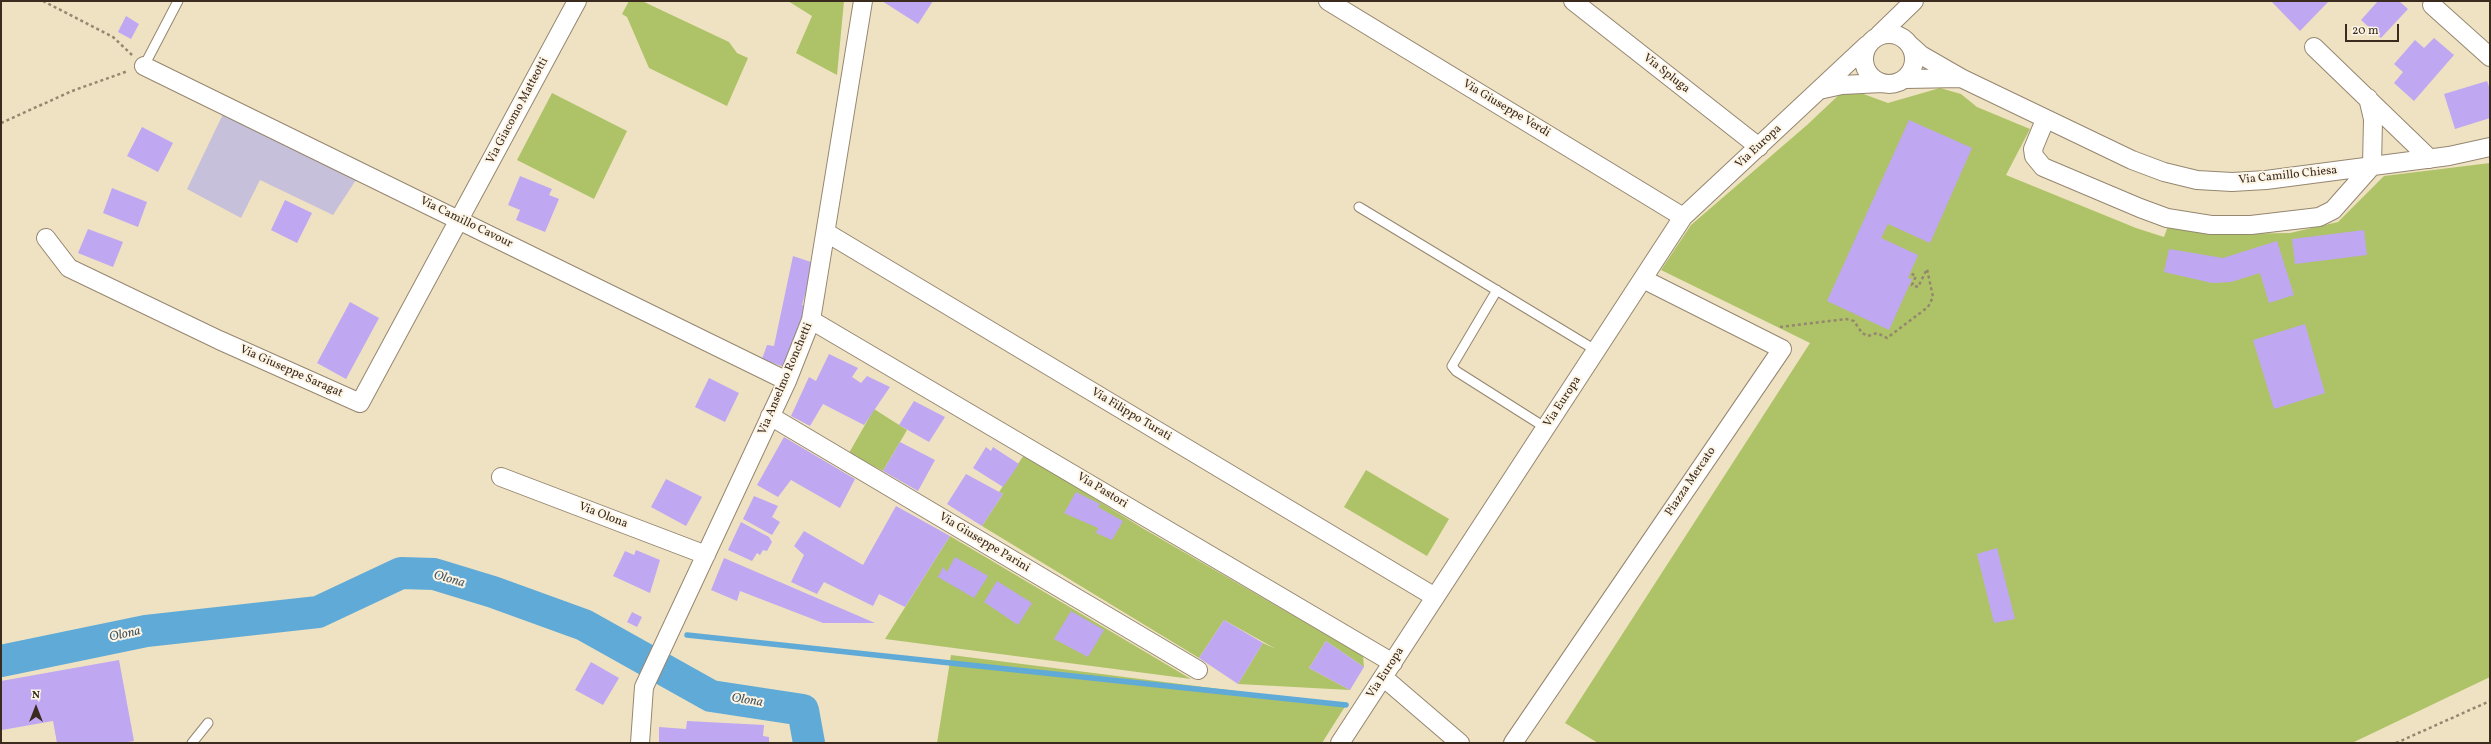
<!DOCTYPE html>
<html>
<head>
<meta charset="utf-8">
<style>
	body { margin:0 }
	#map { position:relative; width:2491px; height:744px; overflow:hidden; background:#efe2c2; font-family:Vollkorn,serif }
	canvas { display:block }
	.frame { position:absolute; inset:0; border:2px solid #3b2a1e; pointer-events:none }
	.north { position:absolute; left:16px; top:688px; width:40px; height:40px; -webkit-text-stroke:3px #fcf5e5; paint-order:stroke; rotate:0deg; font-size:11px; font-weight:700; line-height:16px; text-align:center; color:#3b2a1e }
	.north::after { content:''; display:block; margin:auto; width:14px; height:18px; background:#3b2a1e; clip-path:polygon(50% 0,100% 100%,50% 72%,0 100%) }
	.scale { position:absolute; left:2345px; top:24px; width:54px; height:18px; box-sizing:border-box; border:2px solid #3b2a1e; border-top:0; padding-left:5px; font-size:12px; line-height:14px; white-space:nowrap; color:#3b2a1e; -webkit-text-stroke:3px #fcf5e5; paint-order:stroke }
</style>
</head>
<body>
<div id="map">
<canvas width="2491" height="744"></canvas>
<div class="frame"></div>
<div class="north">N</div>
<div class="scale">20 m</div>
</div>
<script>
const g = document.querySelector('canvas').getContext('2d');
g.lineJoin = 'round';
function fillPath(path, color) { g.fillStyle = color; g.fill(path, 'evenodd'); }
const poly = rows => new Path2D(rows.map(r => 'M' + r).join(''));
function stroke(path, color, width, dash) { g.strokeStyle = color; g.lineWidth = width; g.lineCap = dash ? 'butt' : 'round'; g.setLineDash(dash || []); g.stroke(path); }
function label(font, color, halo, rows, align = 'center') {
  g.font = font + ' Vollkorn,serif'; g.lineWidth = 4; g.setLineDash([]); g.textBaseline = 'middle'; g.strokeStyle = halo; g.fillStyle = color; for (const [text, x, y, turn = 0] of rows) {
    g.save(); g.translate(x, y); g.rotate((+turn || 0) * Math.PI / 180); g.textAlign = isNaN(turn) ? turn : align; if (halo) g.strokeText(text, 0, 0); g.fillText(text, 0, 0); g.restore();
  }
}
const industrial = poly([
	[224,112,358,177,333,215,260,180,241,218,187,189]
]);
const green = poly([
	[629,1,642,1,729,42,737,53,748,58,727,106,649,68,627,17,622,14],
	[788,1,844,1,837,75,796,53,812,16],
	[1940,88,1961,94,1977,107,2030,129,2006,175,2136,228,2164,237,2168,226,2221,234,2290,233,2338,222,2384,176,2490,163,2490,677,2352,743,1598,743,1565,723,1810,343,1661,270,1691,225,1807,125,1842,92,1858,92,1888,103],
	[552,93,627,131,594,199,517,160],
	[874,409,907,430,883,471,849,453],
	[1024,455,1144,529,1363,656,1364,667,1326,641,1309,668,1350,690,1238,684,1263,643,1276,649,1224,620,1199,658,982,526,1003,494,999,492],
	[1366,470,1449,519,1427,556,1344,507],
	[950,536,1191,679,885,639],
	[951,655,1346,705,1322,743,937,743]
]);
const stream = poly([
	[687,635,1346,705]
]);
const river = poly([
	[1,661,146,631,318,612,401,573,434,574,493,592,584,625,711,696,803,710,809,743]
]);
const building = poly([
	[882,1,933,1,918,24],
	[2271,1,2329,1,2300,31],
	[2378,1,2399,1,2408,9,2381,38,2361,20],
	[126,16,139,24,131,39,118,32],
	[2434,38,2454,55,2414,101,2394,83,2403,72,2394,64,2415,40,2424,48],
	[2487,81,2490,89,2490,118,2455,129,2444,94],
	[1909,120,1972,148,1930,243,1888,224,1881,238,1918,255,1908,278,1912,279,1889,330,1827,301],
	[142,127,173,143,158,172,127,156],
	[520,176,552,189,549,195,559,199,545,232,516,220,520,210,508,205],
	[112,188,147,202,138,227,103,213],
	[285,200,312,213,297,243,271,230],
	[88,229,123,242,113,267,78,253],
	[2364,230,2367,255,2295,264,2292,239],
	[2277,241,2294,295,2269,303,2260,273,2231,282,2212,283,2164,272,2169,249,2223,258],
	[793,256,814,263,802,305,808,308,787,368,762,359,767,345,774,346],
	[350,302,379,318,346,379,317,363],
	[2305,324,2325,393,2274,409,2253,340],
	[829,354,858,368,852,377,861,383,867,376,890,387,864,425,823,404,810,426,791,416,809,377,816,381],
	[709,378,739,393,725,422,695,407],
	[914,401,945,417,929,442,899,425],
	[784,437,855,479,840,508,791,480,778,497,757,485],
	[900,442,935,460,918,491,883,471],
	[986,447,991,451,993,447,1019,464,1003,487,973,468],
	[966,474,1003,494,982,526,947,504],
	[666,479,702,497,686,526,651,507],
	[1076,492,1100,504,1098,507,1123,521,1112,540,1096,533,1098,528,1064,513],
	[754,496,778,506,772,517,780,522,772,535,743,519],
	[896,506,950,536,905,607,879,594,873,606,824,582,817,594,791,582,804,555,794,546,804,531,863,565],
	[741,522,769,537,772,542,767,551,763,550,760,555,757,553,752,561,728,550],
	[1997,548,2015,619,1994,623,1977,554],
	[636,550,660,560,650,593,613,576,625,551,634,555],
	[955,557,988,576,974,598,938,577,943,567,947,572],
	[724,558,875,623,823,623,740,591,737,601,711,590],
	[997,581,1032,603,1018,625,984,602],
	[1071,611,1104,630,1088,657,1054,639],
	[632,612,642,617,637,627,627,622],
	[1224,620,1263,643,1238,684,1199,658],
	[1326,641,1364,667,1350,690,1309,668],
	[119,660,134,741,121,743,57,743,53,721,2,730,1,681],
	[591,662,619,678,603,705,575,690],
	[687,721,764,725,763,736,769,737,769,743,659,743,659,727,686,729]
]);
const path = poly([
	[43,1,113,37,132,55],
	[1,123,72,91,128,71],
	[1780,327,1846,319,1854,321,1862,333,1868,336,1877,333,1887,338,1928,307,1933,297,1927,269,1918,287,1912,285,1916,276,1910,273],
	[2396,743,2490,701]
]);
const service = poly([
	[144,66,178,1],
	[1359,207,1597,351],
	[1497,290,1452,366,1456,371,1546,428],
	[192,743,208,723]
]);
const minor = poly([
	[1328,1,1683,217],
	[1573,1,1759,147],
	[2432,5,2490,57],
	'1864 59a25 25 0 1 1 50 0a25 25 0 1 1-50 0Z',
	[1879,35,1914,1],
	[2314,47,2430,159],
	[144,66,787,381],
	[1961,78,2132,160,2164,172,2197,180,2232,182,2266,180,2449,156,2490,147],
	[1905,79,1961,78,1921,55,1911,46],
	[1819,90,1842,85,1882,83],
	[2045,120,2033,149,2034,156,2043,167,2140,208,2167,218,2211,225,2251,225,2319,217,2333,210,2372,166,2373,119,2368,98],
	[827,233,1435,597],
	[46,238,69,268,219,340,360,403,577,1],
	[811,320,1393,663],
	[770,416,1198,670],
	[501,477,706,555],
	[1383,677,1460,743],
	[640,743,644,687,787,381,811,320,863,1],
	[1340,743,1683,217,1867,45],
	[1513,743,1782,349,1643,279]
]);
const streetNames = [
	["Via Spluga",1666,74,38],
	["Via Giuseppe Verdi",1506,109,31],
	["Via Giacomo Matteotti",518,111,-62],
	["Via Europa",1759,147,-43],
	["Via Camillo Chiesa",2288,176,-6],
	["Via Camillo Cavour",466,223,26],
	["Via Giuseppe Saragat",291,372,24],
	["Via Anselmo Ronchetti",786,379,-67],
	["Via Europa",1563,402,-57],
	["Via Filippo Turati",1131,415,31],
	["Piazza Mercato",1691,482,-56],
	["Via Pastori",1102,491,31],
	["Via Olona",603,516,21],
	["Via Giuseppe Parini",984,543,31],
	["Via Europa",1386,673,-57]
];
const waterNames = [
	["Olona",449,580,16],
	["Olona",125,635,-12],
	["Olona",747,701,9]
];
fillPath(industrial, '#c6c0da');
fillPath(green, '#aec367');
stroke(stream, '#5faad7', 5.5);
stroke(river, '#5faad7', 32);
fillPath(building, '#bfa7f2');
stroke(service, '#958670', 11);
stroke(minor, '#958670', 20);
stroke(path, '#958670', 2.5, [3, 3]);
stroke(service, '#fff', 9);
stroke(minor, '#fff', 18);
label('12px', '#3b2a1e', '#fcf5e5', streetNames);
label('italic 13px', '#48575f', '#fcf5e5', waterNames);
</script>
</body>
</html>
